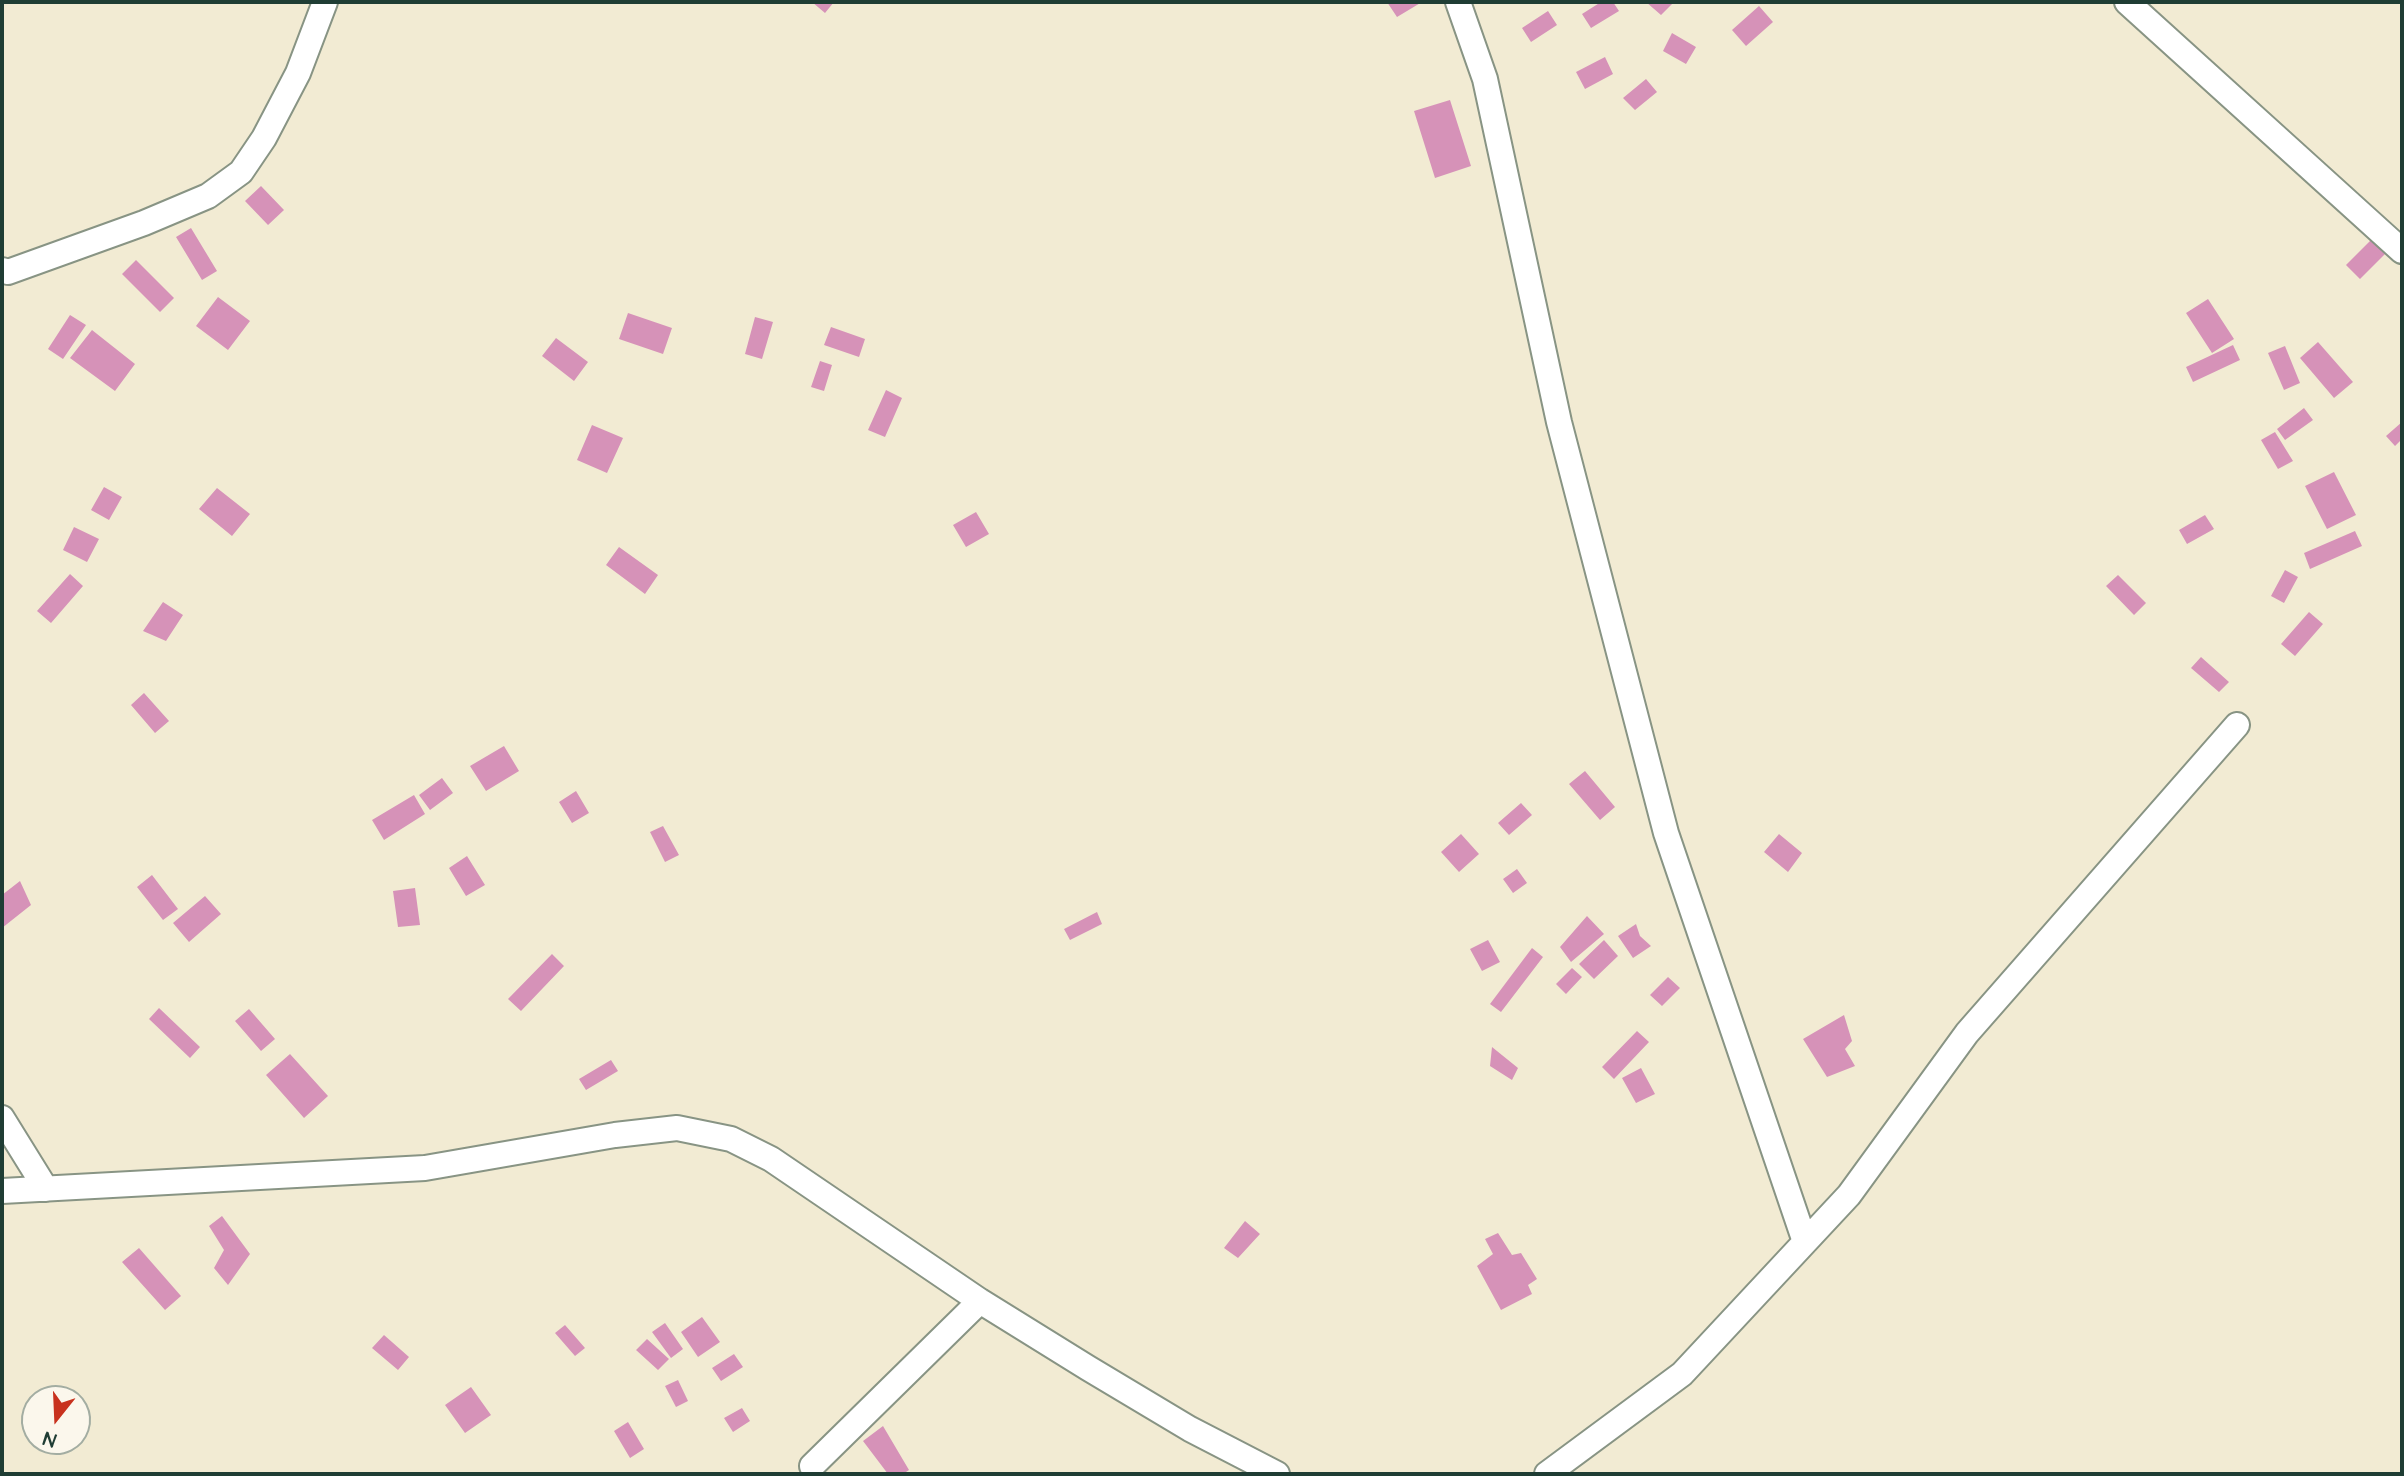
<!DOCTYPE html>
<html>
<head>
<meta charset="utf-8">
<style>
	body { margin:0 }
	#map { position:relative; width:2404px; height:1476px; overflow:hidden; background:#f2ebd3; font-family:"Architects Daughter",sans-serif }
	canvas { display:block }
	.frame { position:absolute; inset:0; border:4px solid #1f3d34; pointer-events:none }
	.north { position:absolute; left:21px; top:1385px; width:70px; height:70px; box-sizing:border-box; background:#fbf7ec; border:2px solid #a3ada2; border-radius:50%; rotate:198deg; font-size:19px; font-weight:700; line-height:28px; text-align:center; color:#1f3d34 }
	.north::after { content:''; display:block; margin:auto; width:24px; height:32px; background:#c8321e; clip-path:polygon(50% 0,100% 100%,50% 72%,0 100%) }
</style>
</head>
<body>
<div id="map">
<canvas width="2404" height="1476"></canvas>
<div class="frame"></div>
<div class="north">N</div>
</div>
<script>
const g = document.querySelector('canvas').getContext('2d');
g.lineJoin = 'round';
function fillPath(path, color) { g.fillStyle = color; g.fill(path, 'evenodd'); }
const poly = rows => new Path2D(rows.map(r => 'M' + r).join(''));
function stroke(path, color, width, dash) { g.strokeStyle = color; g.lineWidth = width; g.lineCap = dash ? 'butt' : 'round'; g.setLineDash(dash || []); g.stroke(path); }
const building = poly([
	[812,2,834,2,825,13],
	[1387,2,1422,2,1397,17],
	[1601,2,1613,2,1619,11,1591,28,1582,14],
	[1646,2,1674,2,1661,15],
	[1759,6,1773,22,1746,46,1732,30],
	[1548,11,1557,25,1531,42,1522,28],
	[1672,33,1696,47,1686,64,1663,51],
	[1605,57,1613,74,1585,89,1576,72],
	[1646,79,1657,92,1635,110,1623,98],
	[1450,100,1471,166,1435,178,1414,111],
	[261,186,284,210,268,225,245,201],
	[191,228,217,271,202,280,176,237],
	[2372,239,2386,253,2360,279,2346,265],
	[136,260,174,298,160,312,122,274],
	[218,297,250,321,228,350,196,326],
	[2208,299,2234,339,2212,353,2186,313],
	[628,313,672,328,663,354,619,339],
	[70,315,86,325,63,359,48,349],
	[755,317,773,322,762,359,745,354],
	[831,327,865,339,859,357,824,345],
	[92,330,135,364,115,391,70,358],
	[556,338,588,362,574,381,542,356],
	[2318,342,2353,382,2334,398,2300,358],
	[2233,345,2240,360,2193,382,2186,367],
	[2285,346,2300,383,2284,390,2268,353],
	[820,361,832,365,824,391,811,387],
	[886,390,902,398,885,437,868,430],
	[2304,408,2313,420,2285,440,2277,429],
	[2402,422,2402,439,2395,446,2386,436],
	[592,425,623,438,607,473,577,460],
	[2275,432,2293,461,2278,469,2261,440],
	[2334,472,2356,515,2327,529,2305,486],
	[104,487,122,497,109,520,91,510],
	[217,488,250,514,232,536,199,509],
	[976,512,989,534,966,547,953,525],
	[2205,515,2214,529,2187,544,2179,530],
	[74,527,99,539,87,562,63,550],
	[2355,531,2362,546,2310,569,2304,553],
	[619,547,658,575,645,594,606,565],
	[2285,570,2298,577,2284,603,2271,596],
	[70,574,83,586,51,623,37,611],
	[2118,575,2146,603,2134,615,2106,586],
	[163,602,183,615,166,641,143,631],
	[2309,612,2323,624,2295,656,2281,644],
	[2201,657,2229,682,2219,692,2191,668],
	[144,693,169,721,155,733,131,705],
	[504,746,519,771,486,791,470,766],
	[1585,771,1615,807,1600,820,1569,784],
	[442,778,453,793,430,810,419,795],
	[576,791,589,813,572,823,559,802],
	[414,795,425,814,384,840,372,820],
	[1521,803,1532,815,1509,835,1498,823],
	[663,826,679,855,665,862,650,832],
	[1461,834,1479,854,1459,872,1441,852],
	[1779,834,1802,853,1788,872,1764,852],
	[467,856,485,885,466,896,449,868],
	[1517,869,1527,883,1513,893,1503,879],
	[152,875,178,909,163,920,137,887],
	[20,881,31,905,2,928,2,895],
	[415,888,420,925,398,927,393,891],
	[205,896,221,914,189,942,173,923],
	[1097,912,1102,924,1070,940,1064,929],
	[1587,916,1604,934,1571,962,1560,947],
	[1636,924,1640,936,1651,946,1633,958,1618,936],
	[1488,940,1500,962,1482,971,1470,949],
	[1604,940,1618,956,1594,979,1579,964],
	[1532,948,1543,957,1501,1012,1490,1004],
	[552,954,564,966,521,1011,508,999],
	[1572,968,1582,977,1566,994,1556,984],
	[1668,977,1680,988,1662,1006,1650,995],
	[159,1008,200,1047,190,1058,149,1019],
	[249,1009,275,1039,261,1051,235,1021],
	[1844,1015,1852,1041,1845,1049,1855,1066,1827,1077,1803,1039],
	[1637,1031,1649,1042,1614,1079,1602,1067],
	[1492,1047,1518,1068,1512,1080,1490,1066],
	[290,1054,328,1096,304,1118,266,1075],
	[611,1060,618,1071,586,1090,579,1079],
	[1641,1068,1655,1094,1636,1103,1622,1078],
	[222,1216,250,1254,228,1285,214,1268,224,1250,209,1226],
	[1245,1221,1260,1234,1238,1258,1224,1248],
	[1498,1233,1512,1255,1521,1253,1537,1279,1528,1285,1532,1294,1501,1310,1477,1266,1493,1254,1485,1239],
	[139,1248,181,1296,165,1310,122,1262],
	[702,1317,720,1342,698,1357,681,1332],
	[665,1323,683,1349,671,1358,652,1332],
	[565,1325,585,1348,575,1356,555,1333],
	[384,1335,409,1357,398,1370,372,1348],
	[647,1339,669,1359,658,1370,636,1350],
	[734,1354,743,1367,721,1381,712,1368],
	[678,1380,688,1401,676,1407,665,1386],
	[471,1387,491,1415,465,1433,445,1405],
	[742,1408,750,1421,733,1432,724,1418],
	[628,1422,644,1449,630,1458,614,1431],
	[883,1426,909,1470,903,1474,888,1474,863,1441]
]);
const street = poly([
	[1458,2,1485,79,1559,422,1666,833,1805,1242],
	[2127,2,2402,251],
	[2,270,8,272,144,223,208,196,241,172,264,138,298,73,325,2],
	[2,1118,46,1189],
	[2,1191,425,1168,615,1135,677,1128,731,1139,771,1159,980,1301,1088,1368,1190,1429,1277,1474],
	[812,1466,980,1301],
	[1547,1474,1682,1374,1849,1195,1967,1033,2237,725]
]);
fillPath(building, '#d692b8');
stroke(street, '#889484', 28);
stroke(street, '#fff', 24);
</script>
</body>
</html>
